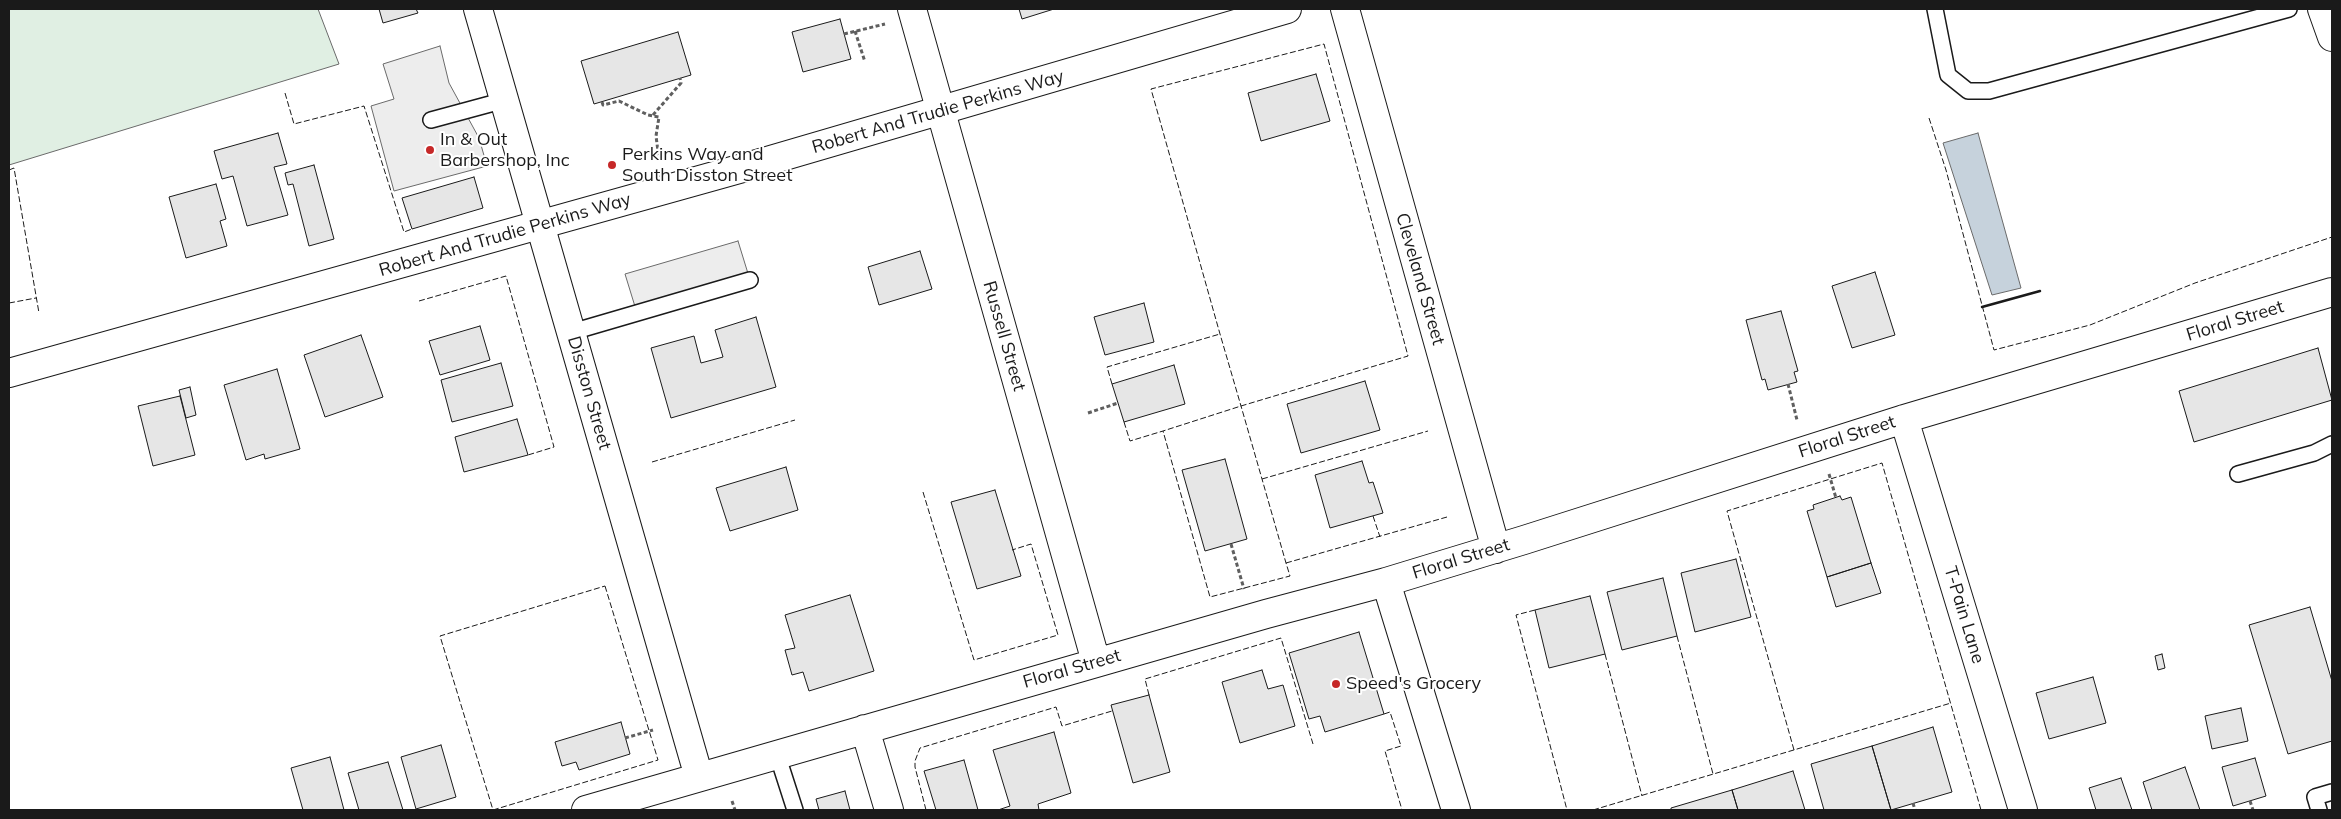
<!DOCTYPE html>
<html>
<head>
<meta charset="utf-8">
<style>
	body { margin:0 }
	#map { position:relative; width:2341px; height:819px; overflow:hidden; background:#fff; font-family:Mulish,sans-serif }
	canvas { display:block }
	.frame { position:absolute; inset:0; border:10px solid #1a1a1a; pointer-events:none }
</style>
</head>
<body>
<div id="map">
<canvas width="2341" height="819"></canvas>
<div class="frame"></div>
</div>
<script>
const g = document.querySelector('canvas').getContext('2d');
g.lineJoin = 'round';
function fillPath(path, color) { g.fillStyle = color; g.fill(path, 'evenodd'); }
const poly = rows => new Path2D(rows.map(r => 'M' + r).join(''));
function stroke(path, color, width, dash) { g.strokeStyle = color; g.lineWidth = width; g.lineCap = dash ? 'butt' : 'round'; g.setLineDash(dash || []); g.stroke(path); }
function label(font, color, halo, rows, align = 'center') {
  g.font = font + ' Mulish,sans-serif'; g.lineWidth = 4; g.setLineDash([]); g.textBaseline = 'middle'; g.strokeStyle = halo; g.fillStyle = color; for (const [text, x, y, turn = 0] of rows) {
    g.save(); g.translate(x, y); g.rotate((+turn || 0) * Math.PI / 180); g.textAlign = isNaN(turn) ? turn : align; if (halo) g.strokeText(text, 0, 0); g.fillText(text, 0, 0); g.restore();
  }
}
const green = poly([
	[9,9,318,9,339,64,9,165,9,9]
]);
const parking = poly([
	[440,46,449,83,479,138,487,166,394,191,371,106,394,99,383,64,440,46],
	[738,241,750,280,637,313,625,274,738,241]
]);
const water = poly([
	[1978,133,2021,288,1992,295,1943,143,1978,133]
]);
const building = poly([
	[379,9,416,9,418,13,383,23,379,9],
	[1019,9,1054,9,1022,19,1019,9],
	[840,19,851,59,803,72,792,32,840,19],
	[678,32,691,75,594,104,581,61,678,32],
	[1316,74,1330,121,1261,141,1248,93,1316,74],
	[278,133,287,164,274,167,288,215,247,226,233,176,222,179,214,151,278,133],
	[314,165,334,239,309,246,293,184,288,185,285,173,314,165],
	[474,177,483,208,412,229,402,198,474,177],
	[216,184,226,219,220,221,227,246,186,258,169,197,216,184],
	[920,251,932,289,879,305,868,267,920,251],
	[1875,272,1895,335,1852,348,1832,286,1875,272],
	[1144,303,1154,342,1105,355,1094,317,1144,303],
	[1781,311,1798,371,1794,372,1797,382,1768,390,1765,379,1762,380,1746,320,1781,311],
	[756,317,776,387,671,418,651,348,694,336,701,363,723,357,715,330,756,317],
	[480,326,490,360,440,375,429,341,480,326],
	[361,335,383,397,325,417,304,355,361,335],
	[2318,348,2332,400,2194,442,2179,391,2318,348],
	[501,363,513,406,452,422,441,380,501,363],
	[1174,365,1185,404,1124,422,1112,384,1174,365],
	[277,369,300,449,265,459,264,454,246,460,224,385,277,369],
	[1365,381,1380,430,1301,453,1287,404,1365,381],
	[190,387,196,415,186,418,179,390,190,387],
	[180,396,195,455,153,466,138,406,180,396],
	[517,419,528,455,464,472,455,437,517,419],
	[1225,459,1247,539,1205,551,1182,470,1225,459],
	[1362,461,1369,483,1373,482,1383,513,1330,528,1315,475,1362,461],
	[786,467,798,510,730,531,716,488,786,467],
	[995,490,1021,576,977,589,951,502,995,490],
	[1840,496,1842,500,1851,497,1871,563,1827,577,1807,511,1814,509,1813,505,1840,496],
	[1736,559,1751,617,1695,632,1681,573,1736,559],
	[1871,563,1881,593,1836,607,1827,577,1871,563],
	[1663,578,1677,636,1622,650,1607,592,1663,578],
	[850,595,874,671,809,691,803,672,792,675,785,650,795,648,785,615,850,595],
	[1590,596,1605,654,1549,668,1535,610,1590,596],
	[2310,607,2332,681,2332,741,2288,754,2249,625,2310,607],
	[1359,632,1384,714,1325,732,1320,716,1309,719,1289,653,1359,632],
	[2162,654,2165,668,2158,670,2155,656,2162,654],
	[1262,670,1268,689,1283,685,1295,726,1240,743,1222,682,1262,670],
	[2093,677,2106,723,2049,739,2036,693,2093,677],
	[1149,695,1170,772,1133,783,1111,705,1149,695],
	[2241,708,2248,741,2212,749,2205,716,2241,708],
	[621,722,630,754,579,770,576,762,562,766,555,742,621,722],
	[1933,727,1952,792,1891,810,1872,746,1933,727],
	[1054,732,1071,793,1038,804,1039,810,998,810,1010,806,993,750,1054,732],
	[441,745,456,797,416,809,401,757,441,745],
	[1872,746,1891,810,1824,810,1811,764,1872,746],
	[330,757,344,810,303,810,291,768,330,757],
	[2255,758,2266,796,2233,806,2222,767,2255,758],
	[964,760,978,810,936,810,924,771,964,760],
	[388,762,403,810,359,810,348,773,388,762],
	[2185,767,2200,810,2152,810,2143,782,2185,767],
	[1793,771,1805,810,1738,810,1732,790,1793,771],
	[2121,778,2132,810,2096,810,2089,788,2121,778],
	[1732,790,1738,810,1671,810,1671,808,1732,790],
	[845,791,850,810,819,810,816,799,845,791]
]);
const path = poly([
	[855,31,865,62],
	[844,34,885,24],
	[602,102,603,105,619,101,648,115,659,117,656,136,659,159],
	[653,115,681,83,680,78],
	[1788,384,1797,420],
	[1088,413,1118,403],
	[1829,474,1836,498],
	[1231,544,1244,589],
	[625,738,653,730],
	[732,801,735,810],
	[2250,801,2253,810],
	[1913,803,1915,810]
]);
const lane = poly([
	[1935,9,1948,75,1968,91,1989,91,2289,9],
	[431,120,505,100],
	[572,332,750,280],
	[2238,474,2314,453,2332,444],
	[777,754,795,810],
	[2319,810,2315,797,2332,792]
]);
const street = poly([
	[478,9,699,777],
	[912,9,1096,662],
	[1345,9,1496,549],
	[2322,9,2332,37],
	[1904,419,2023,810],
	[1386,582,1456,810],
	[865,729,889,810],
	[586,810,1266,614,1386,582,1524,540,1904,419,2332,292]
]);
const secondary = poly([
	[9,373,757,164,1287,9]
]);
const fence = poly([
	[285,93,294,124,364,106,404,232,412,229],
	[1929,118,1946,170,1994,350,2090,325,2195,283,2332,237],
	[9,170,14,168,39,313],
	[419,301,506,276,554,447,528,455],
	[9,303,36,298],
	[1112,384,1107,367,1220,334],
	[1124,422,1130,441,1163,431,1241,406,1408,356,1324,44,1151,89,1220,334,1241,406,1262,479,1286,563,1290,576,1210,597,1163,431],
	[652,462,795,420],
	[1262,479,1428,431],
	[923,492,974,660,1058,635,1031,544,1012,550],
	[1373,516,1380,537],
	[1286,563,1447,517],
	[605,586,658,760,493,810,440,636,605,586],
	[1535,610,1516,615,1567,810],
	[1677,636,1713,774],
	[1605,654,1642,796],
	[1149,695,1145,679,1281,638,1313,744],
	[1384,714,1390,712,1401,746,1385,751,1402,810],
	[1794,750,1727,511,1882,463,1981,810],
	[926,810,915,767,915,761,920,748,1056,707,1062,726,1112,711],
	[1593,810,1951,703]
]);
const wall = poly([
	[1982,307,2040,291]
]);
const markers = [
	[430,150,5,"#c62828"],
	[612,165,5,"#c62828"],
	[1336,684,5,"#c62828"]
];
const streetNames = [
	["Robert And Trudie Perkins Way",938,112,-16],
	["Robert And Trudie Perkins Way",505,235,-16],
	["Cleveland Street",1420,279,74],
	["Floral Street",2235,321,-17],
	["Russell Street",1004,336,74],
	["Disston Street",589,393,74],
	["Floral Street",1847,437,-18],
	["Floral Street",1461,559,-17],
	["T-Pain Lane",1964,615,73],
	["Floral Street",1072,669,-16]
];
const poiNames = [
	["In & Out",440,140],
	["Barbershop, Inc",440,161],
	["Perkins Way and",622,155],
	["South Disston Street",622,176],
	["Speed's Grocery",1346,684]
];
fillPath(green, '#e0efe3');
stroke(green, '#6a6a6a', 1);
fillPath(parking, '#ededed');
stroke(parking, '#6a6a6a', 1);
fillPath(water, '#c6d2dc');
stroke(water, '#6a6a6a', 1);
fillPath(building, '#e6e6e6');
stroke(building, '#1a1a1a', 1);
stroke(lane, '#1a1a1a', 18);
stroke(street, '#1a1a1a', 30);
stroke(secondary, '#1a1a1a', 30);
stroke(path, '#5f5f5f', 3, [4, 2.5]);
stroke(lane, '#fff', 15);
stroke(street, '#fff', 28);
stroke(secondary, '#fff', 28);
stroke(fence, '#1a1a1a', 1, [6, 2.5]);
stroke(wall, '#1a1a1a', 2.5);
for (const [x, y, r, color] of markers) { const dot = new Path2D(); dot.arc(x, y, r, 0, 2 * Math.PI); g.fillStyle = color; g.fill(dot); stroke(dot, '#fff', 2); }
label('18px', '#1a1a1a', '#fff', streetNames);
label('18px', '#1a1a1a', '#fff', poiNames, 'left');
</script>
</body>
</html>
